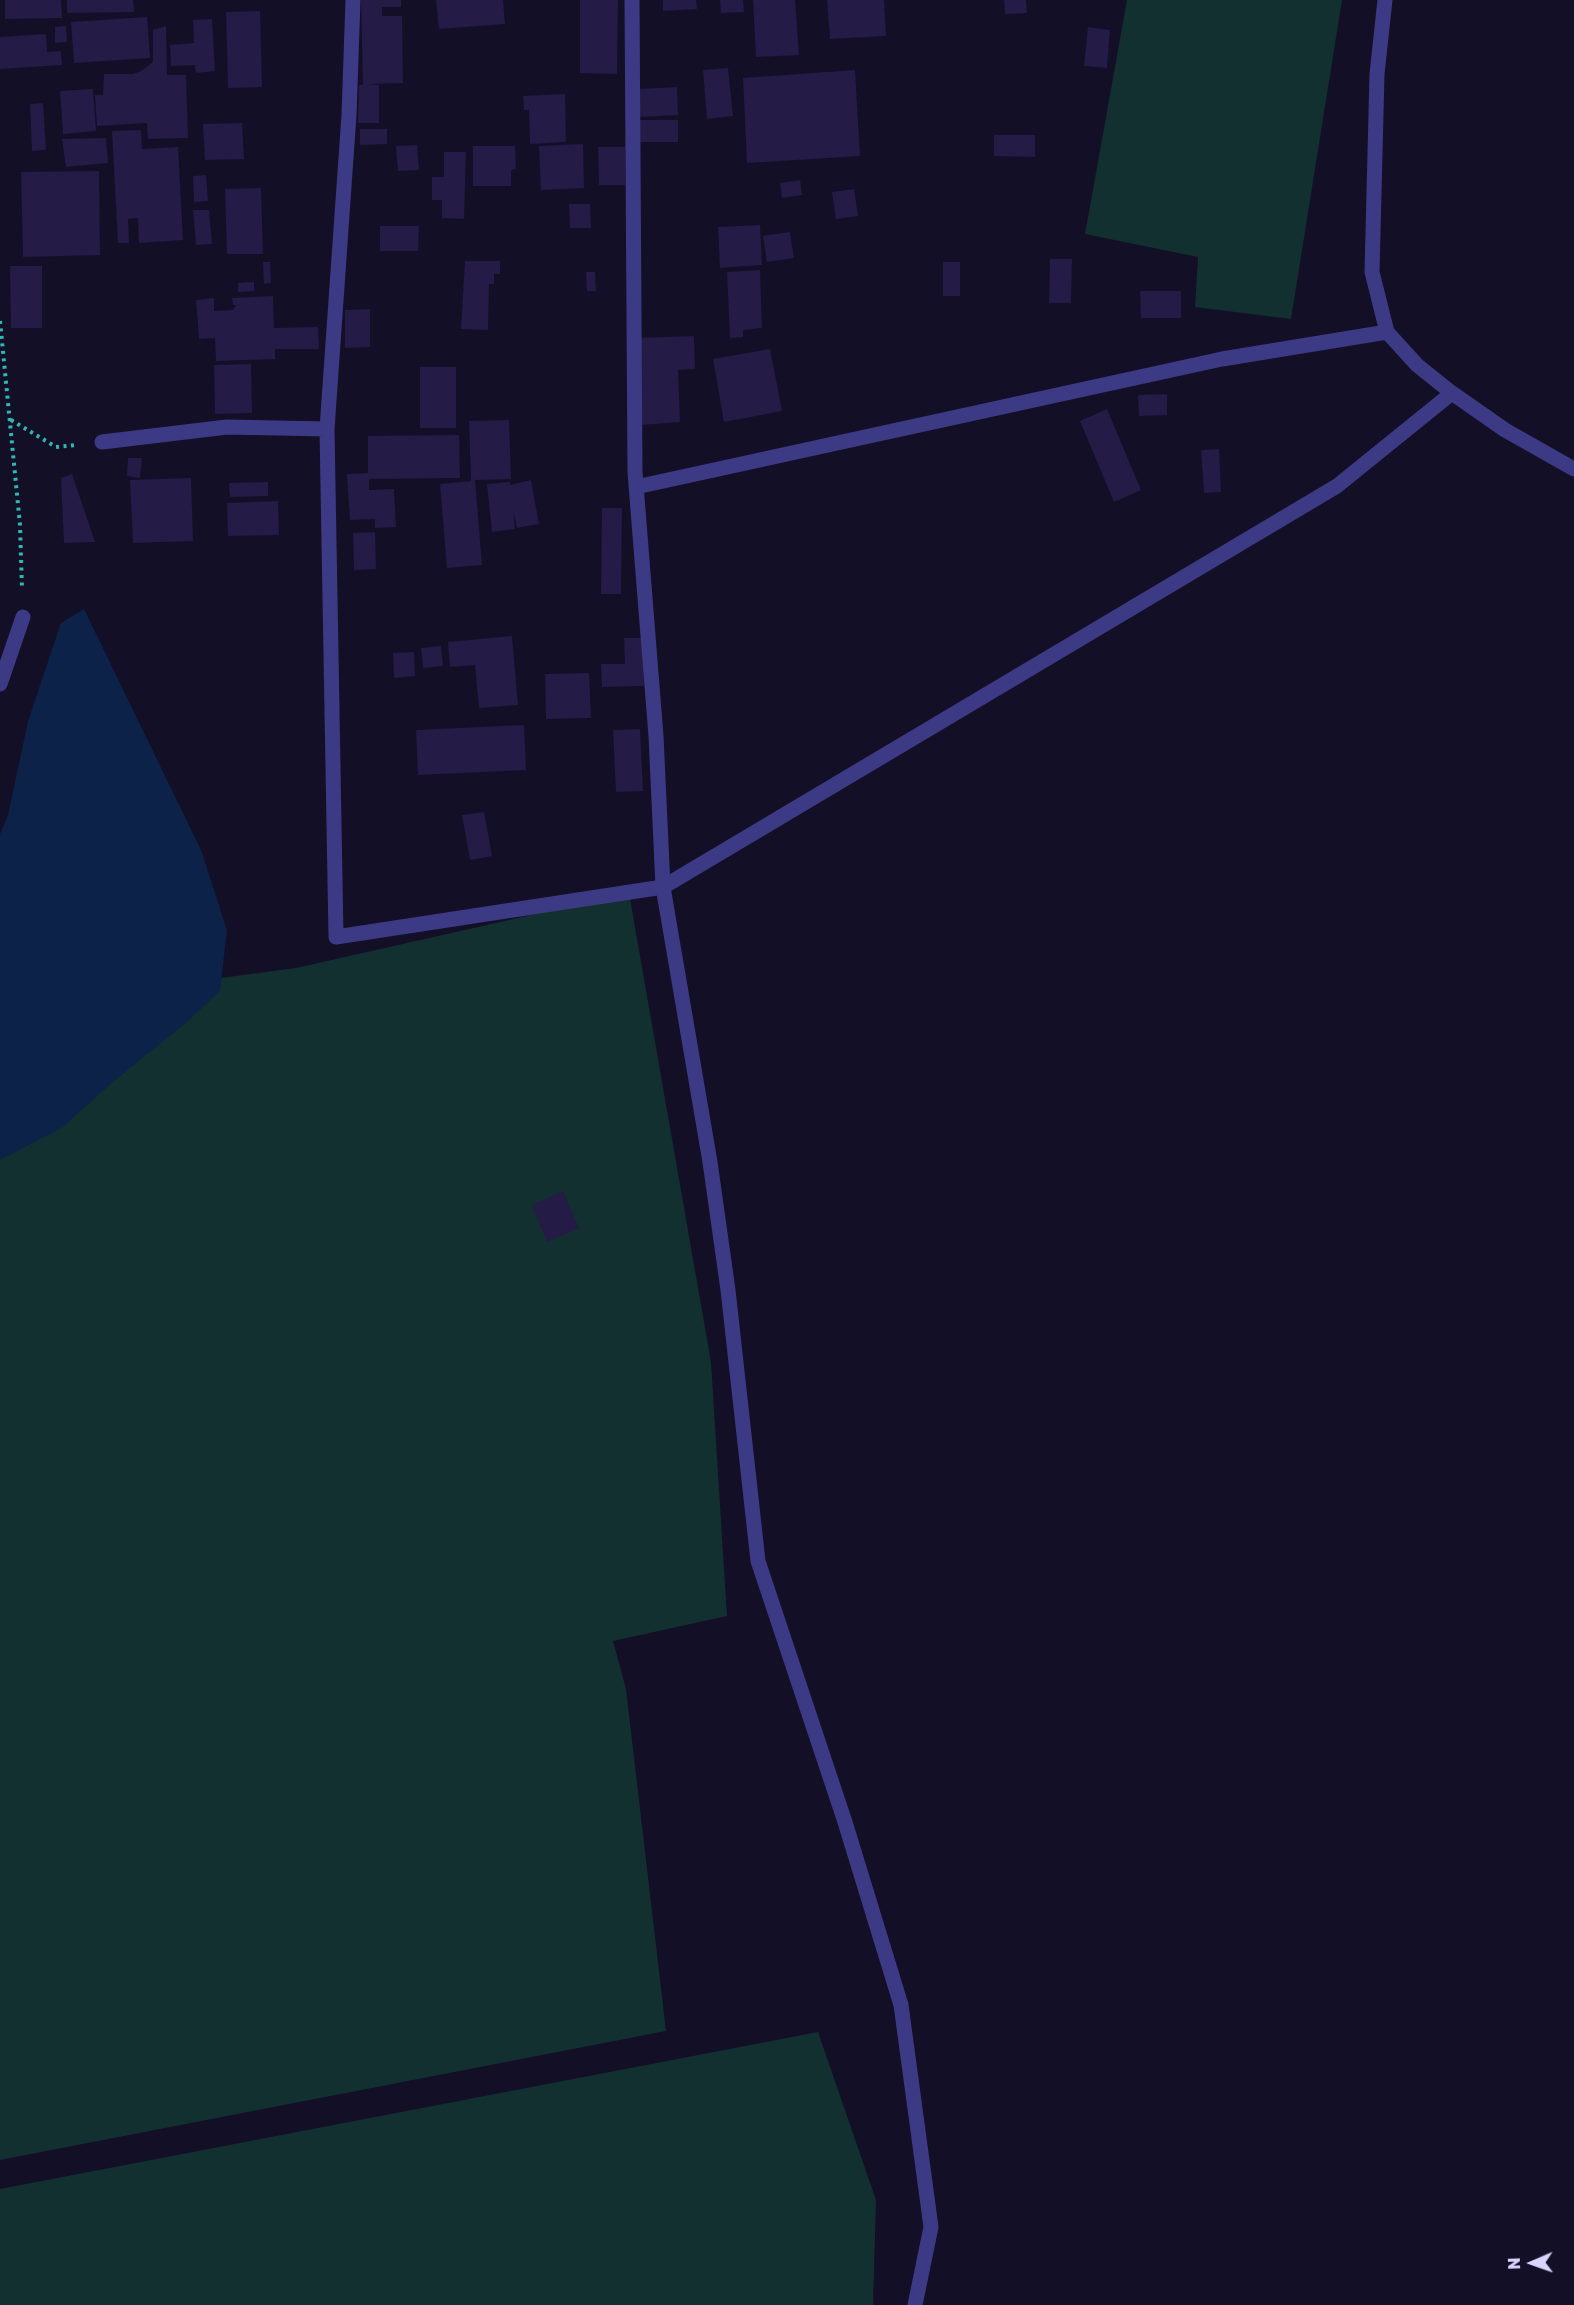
<!DOCTYPE html>
<html>
<head>
<meta charset="utf-8">
<style>
	body { margin:0 }
	#map { position:relative; width:1574px; height:2305px; overflow:hidden; background:#130f26; font-family:"Golos Text",sans-serif }
	canvas { display:block }
	.north { position:absolute; left:1502px; top:2233px; width:60px; height:60px; -webkit-text-stroke:4px #130f26; paint-order:stroke; rotate:268deg; font-size:16px; font-weight:700; line-height:24px; text-align:center; color:#d9d4ff }
	.north::after { content:''; display:block; margin:auto; width:21px; height:27px; background:#d9d4ff; clip-path:polygon(50% 0,100% 100%,50% 72%,0 100%) }
</style>
</head>
<body>
<div id="map">
<canvas width="1574" height="2305"></canvas>
<div class="north">N</div>
</div>
<script>
const g = document.querySelector('canvas').getContext('2d');
g.lineJoin = 'round';
function fillPath(path, color) { g.fillStyle = color; g.fill(path, 'evenodd'); }
const poly = rows => new Path2D(rows.map(r => 'M' + r).join(''));
function stroke(path, color, width, dash) { g.strokeStyle = color; g.lineWidth = width; g.lineCap = dash ? 'butt' : 'round'; g.setLineDash(dash || []); g.stroke(path); }
const green = poly([
	[1127,0,1342,0,1291,319,1195,307,1198,257,1085,234],
	[629,893,711,1362,727,1616,613,1641,626,1689,666,2031,0,2160,0,1131,183,983,296,968],
	[818,2032,876,2200,873,2305,0,2305,0,2189]
]);
const water = poly([
	[84,609,201,850,227,930,220,991,187,1022,114,1081,63,1127,0,1160,0,834,8,815,28,721,61,623]
]);
const building = poly([
	[5,0,61,0,62,18,5,19],
	[67,0,133,0,134,12,67,13],
	[361,0,401,0,401,7,382,7,382,16,402,16,403,83,367,84,379,85,379,123,358,123,359,85,363,85],
	[436,0,503,0,505,24,439,29],
	[580,0,618,0,617,74,580,73],
	[663,0,696,0,697,9,663,11],
	[720,0,743,0,744,12,721,13],
	[753,0,795,0,799,55,756,57],
	[827,0,884,0,886,36,830,39],
	[1004,0,1026,0,1027,13,1005,14],
	[260,11,262,87,228,88,226,12],
	[147,17,150,58,74,63,71,22],
	[212,19,215,71,196,73,195,65,171,66,170,45,194,43,193,20],
	[66,26,67,42,55,43,55,27],
	[166,26,167,75,186,75,188,138,148,139,147,123,97,126,95,95,103,95,104,74,133,74,141,71,153,62,153,30],
	[1088,27,1110,30,1107,68,1084,66],
	[46,34,47,52,61,51,62,65,0,69,0,37],
	[728,68,733,116,707,119,703,70],
	[855,70,860,156,747,163,743,78],
	[677,87,678,115,640,117,639,89],
	[93,89,96,131,63,134,60,91],
	[565,94,566,142,530,144,529,110,524,110,523,96],
	[43,103,46,150,32,151,30,104],
	[639,120,678,120,678,142,640,142],
	[242,123,244,159,205,160,203,124],
	[360,129,387,129,387,144,360,145],
	[141,130,142,149,178,147,183,240,139,243,138,218,128,219,129,243,118,243,112,131],
	[994,135,1035,135,1035,157,994,156],
	[106,138,108,163,66,167,62,139],
	[583,144,584,188,541,190,539,146],
	[417,145,419,170,398,171,396,146],
	[473,146,515,146,516,169,511,170,511,186,473,186],
	[598,147,625,147,625,185,599,185],
	[444,152,466,152,464,219,442,218,442,200,432,200,432,177,444,177],
	[99,171,100,255,23,257,21,172],
	[206,175,208,201,194,202,193,176],
	[800,180,802,195,782,198,780,183],
	[261,188,263,254,227,254,225,189],
	[854,189,858,216,836,219,832,192],
	[569,204,590,204,591,228,570,228],
	[193,210,209,210,212,244,196,245],
	[760,225,762,265,720,268,718,227],
	[380,226,419,226,418,251,380,251],
	[790,232,794,258,767,262,763,236],
	[1050,259,1072,259,1071,303,1049,303],
	[465,261,500,261,500,274,494,274,494,284,489,284,488,330,461,329],
	[263,262,270,262,271,283,264,284],
	[943,262,960,262,960,296,943,296],
	[10,266,42,266,42,328,11,328],
	[760,270,762,328,743,330,743,337,730,338,727,272],
	[586,272,595,272,596,291,587,291],
	[254,282,254,291,238,292,238,283],
	[1140,291,1181,291,1181,318,1141,318],
	[273,296,274,328,318,327,319,349,275,349,275,359,216,361,215,338,199,339,196,300,214,298,214,311,233,310,236,305,233,305,232,298],
	[370,309,370,347,345,348,345,310],
	[694,336,695,369,678,370,680,422,641,425,636,338],
	[770,349,782,411,724,422,713,359],
	[251,364,252,413,215,414,214,365],
	[420,367,456,367,456,428,420,428],
	[1167,394,1167,415,1139,416,1138,395],
	[1107,409,1141,490,1114,502,1080,421],
	[509,420,511,479,475,480,482,565,447,568,440,484,471,481,469,421],
	[459,435,460,478,369,479,369,490,394,489,396,527,375,528,375,519,350,520,347,474,368,473,368,436],
	[1219,449,1221,492,1204,493,1201,450],
	[128,458,142,458,140,478,127,476],
	[72,474,95,542,64,543,61,478],
	[191,478,193,541,133,543,130,480],
	[531,480,539,524,517,528,513,510,515,529,492,532,487,484,510,482,510,485],
	[268,482,268,496,230,497,229,483],
	[278,501,279,535,228,536,227,503],
	[602,508,622,508,621,594,601,594],
	[375,532,376,569,354,570,353,533],
	[512,636,518,705,479,708,475,665,450,667,448,642],
	[624,638,642,638,644,686,602,687,601,664,625,664],
	[441,646,443,666,423,668,421,648],
	[414,652,415,676,394,678,393,653],
	[589,673,591,718,546,719,545,674],
	[524,725,526,770,418,775,416,730],
	[640,729,643,791,616,792,613,730],
	[484,812,492,856,470,860,462,815],
	[563,1191,579,1228,547,1242,532,1205]
]);
const path = poly([
	[0,321,20,525,22,589],
	[11,420,56,447,77,445]
]);
const minor = poly([
	[353,0,349,115,327,429,336,937,663,887,1337,486,1452,393],
	[632,0,635,472,656,736,663,887,710,1162,728,1290,758,1561,845,1822,901,2005,931,2227,915,2305],
	[1385,0,1377,74,1372,272,1387,332,1417,365,1452,393,1505,430,1574,469],
	[102,442,227,427,327,429],
	[636,487,1222,359,1387,332],
	[0,684,23,617]
]);
fillPath(green, '#12302f');
fillPath(water, '#0c2248');
fillPath(building, '#241b47');
stroke(path, '#2fb8b0', 4, [3, 4.5]);
stroke(minor, '#3d3a85', 15);
</script>
</body>
</html>
